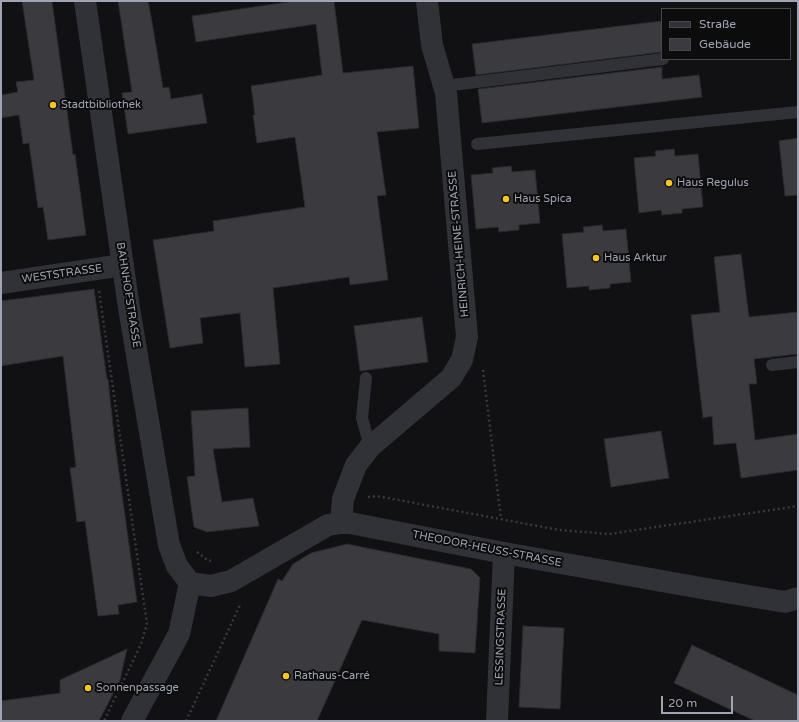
<!DOCTYPE html>
<html>
<head>
<meta charset="utf-8">
<style>
	body { margin:0 }
	#map { position:relative; width:799px; height:722px; overflow:hidden; background:#111012; font-family:"Varela Round",sans-serif }
	canvas { display:block }
	.frame { position:absolute; inset:0; border:2px solid #a1a5b3; pointer-events:none }
	.legend { position:absolute; left:661px; top:8px; width:130px; height:52px; box-sizing:border-box; background:#0c0c0d; border:1px solid #48494f; margin:0; padding:5px 7px; list-style:none; font-size:12px; color:#a1a5b3 }
	.legend li { display:flex; align-items:center; gap:8px; height:20px }
	.legend b { width:20px; border:1px solid #48494f }
	.scale { position:absolute; left:661px; top:696px; width:72px; height:18px; box-sizing:border-box; border:2px solid #a1a5b3; border-top:0; padding-left:5px; font-size:12px; line-height:14px; white-space:nowrap; color:#a1a5b3; -webkit-text-stroke:3px #0c0c0d; paint-order:stroke }
</style>
</head>
<body>
<div id="map">
<canvas width="799" height="722"></canvas>
<div class="frame"></div>
<ul class="legend">
<li><b style="height:5px;background:#313237"></b>Straße</li>
<li><b style="height:11px;background:#3a3a3f"></b>Gebäude</li>
</ul>
<div class="scale">20 m</div>
</div>
<script>
const g = document.querySelector('canvas').getContext('2d');
g.lineJoin = 'round';
function fillPath(path, color) { g.fillStyle = color; g.fill(path, 'evenodd'); }
const poly = rows => new Path2D(rows.map(r => 'M' + r).join(''));
function stroke(path, color, width, dash) { g.strokeStyle = color; g.lineWidth = width; g.lineCap = dash ? 'butt' : 'round'; g.setLineDash(dash || []); g.stroke(path); }
function label(font, color, halo, rows, align = 'center') {
  g.font = font + ' "Varela Round",sans-serif'; g.lineWidth = 4; g.setLineDash([]); g.textBaseline = 'middle'; g.strokeStyle = halo; g.fillStyle = color; for (const [text, x, y, turn = 0] of rows) {
    g.save(); g.translate(x, y); g.rotate((+turn || 0) * Math.PI / 180); g.textAlign = isNaN(turn) ? turn : align; if (halo) g.strokeText(text, 0, 0); g.fillText(text, 0, 0); g.restore();
  }
}
const building = poly([
	[22,1,52,1,73,155,75,154,86,235,48,240,43,207,38,208,29,143,23,144,19,115,1,118,1,95,18,92,16,82,34,80,22,1],
	[118,1,148,1,152,22,163,88,169,87,171,99,202,94,207,123,128,134,122,93,132,92,118,1],
	[295,1,334,1,343,73,413,66,419,128,377,132,386,195,377,196,388,280,350,285,349,277,273,288,280,364,245,367,240,313,200,318,203,343,170,348,153,240,214,231,213,221,305,207,295,137,257,143,253,115,255,115,251,86,322,75,316,24,196,42,192,16,295,1],
	[662,21,662,52,476,75,472,44,662,21],
	[662,67,662,79,699,75,702,97,482,123,478,89,662,67],
	[798,138,798,195,785,196,779,141,798,138],
	[674,149,675,156,698,154,703,207,682,209,682,213,662,215,661,210,639,213,634,158,656,156,655,151,674,149],
	[511,166,512,172,535,170,540,223,519,225,519,230,499,232,498,227,476,229,471,175,493,173,492,168,511,166],
	[602,225,603,231,626,229,631,282,610,284,610,288,589,290,589,286,567,288,562,234,584,232,583,227,602,225],
	[741,254,749,317,798,312,798,354,754,359,757,384,749,384,755,440,798,434,798,470,741,478,736,443,714,445,712,416,703,418,691,315,720,312,714,257,741,254],
	[94,289,107,379,108,379,115,444,137,602,118,605,119,614,98,616,85,521,77,522,70,468,76,467,63,356,1,366,1,301,94,289],
	[422,317,428,362,360,371,354,326,422,317],
	[248,408,250,447,213,449,222,502,253,498,259,526,207,532,194,527,187,477,195,476,191,411,248,408],
	[661,431,669,478,611,487,604,439,661,431],
	[347,544,471,569,480,578,475,653,439,651,439,634,362,620,317,721,216,721,278,579,282,581,293,564,311,553,347,544],
	[523,626,564,628,560,709,519,707,523,626],
	[692,645,798,695,798,721,755,721,674,683,692,645],
	[127,649,120,680,99,721,1,721,1,701,60,693,60,680,127,649]
]);
const path = poly([
	[99,291,147,624,141,644,104,721],
	[483,370,501,519],
	[368,497,377,496,559,530,609,534,798,506],
	[197,552,206,559,211,561],
	[186,721,241,603]
]);
const service = poly([
	[444,86,663,59],
	[477,144,798,112],
	[772,365,798,362],
	[366,378,362,418,370,447]
]);
const minor = poly([
	[1,283,123,265],
	[341,523,343,499,356,465,370,447,451,378,462,360,467,337,446,93,432,45,427,1],
	[132,721,179,634,190,583],
	[497,721,504,553]
]);
const tertiary = poly([
	[85,1,129,308,169,545,177,566,190,583,211,586,231,581,328,525,341,523,350,523,504,553,707,589,785,602,798,598]
]);
const markers = [
	[53,105,4,"#f6c625"],
	[669,183,4,"#f6c625"],
	[506,199,4,"#f6c625"],
	[596,258,4,"#f6c625"],
	[286,676,4,"#f6c625"],
	[88,688,4,"#f6c625"]
];
const poiNames = [
	["Stadtbibliothek",61,105],
	["Haus Regulus",677,183],
	["Haus Spica",514,199],
	["Haus Arktur",604,258],
	["Rathaus-Carré",294,676],
	["Sonnenpassage",96,688]
];
const streetNames = [
	["HEINRICH-HEINE-STRASSE",459,244,-95],
	["WESTSTRASSE",62,274,-8],
	["BAHNHOFSTRASSE",128,295,81],
	["THEODOR-HEUSS-STRASSE",487,549,11],
	["LESSINGSTRASSE",501,637,-88]
];
fillPath(building, '#3a3a3f');
stroke(building, '#2b2a2e', 1);
stroke(path, '#37393e', 2.5, [2, 3]);
stroke(service, '#313237', 12);
stroke(minor, '#313237', 22);
stroke(tertiary, '#313237', 22);
for (const [x, y, r, color] of markers) { const dot = new Path2D(); dot.arc(x, y, r, 0, 2 * Math.PI); g.fillStyle = color; g.fill(dot); stroke(dot, '#0c0c0d', 1.5); }
label('11px', '#a1a5b3', '#0c0c0d', poiNames, 'left');
label('11px', '#a1a5b3', '#0c0c0d', streetNames);
</script>
</body>
</html>
